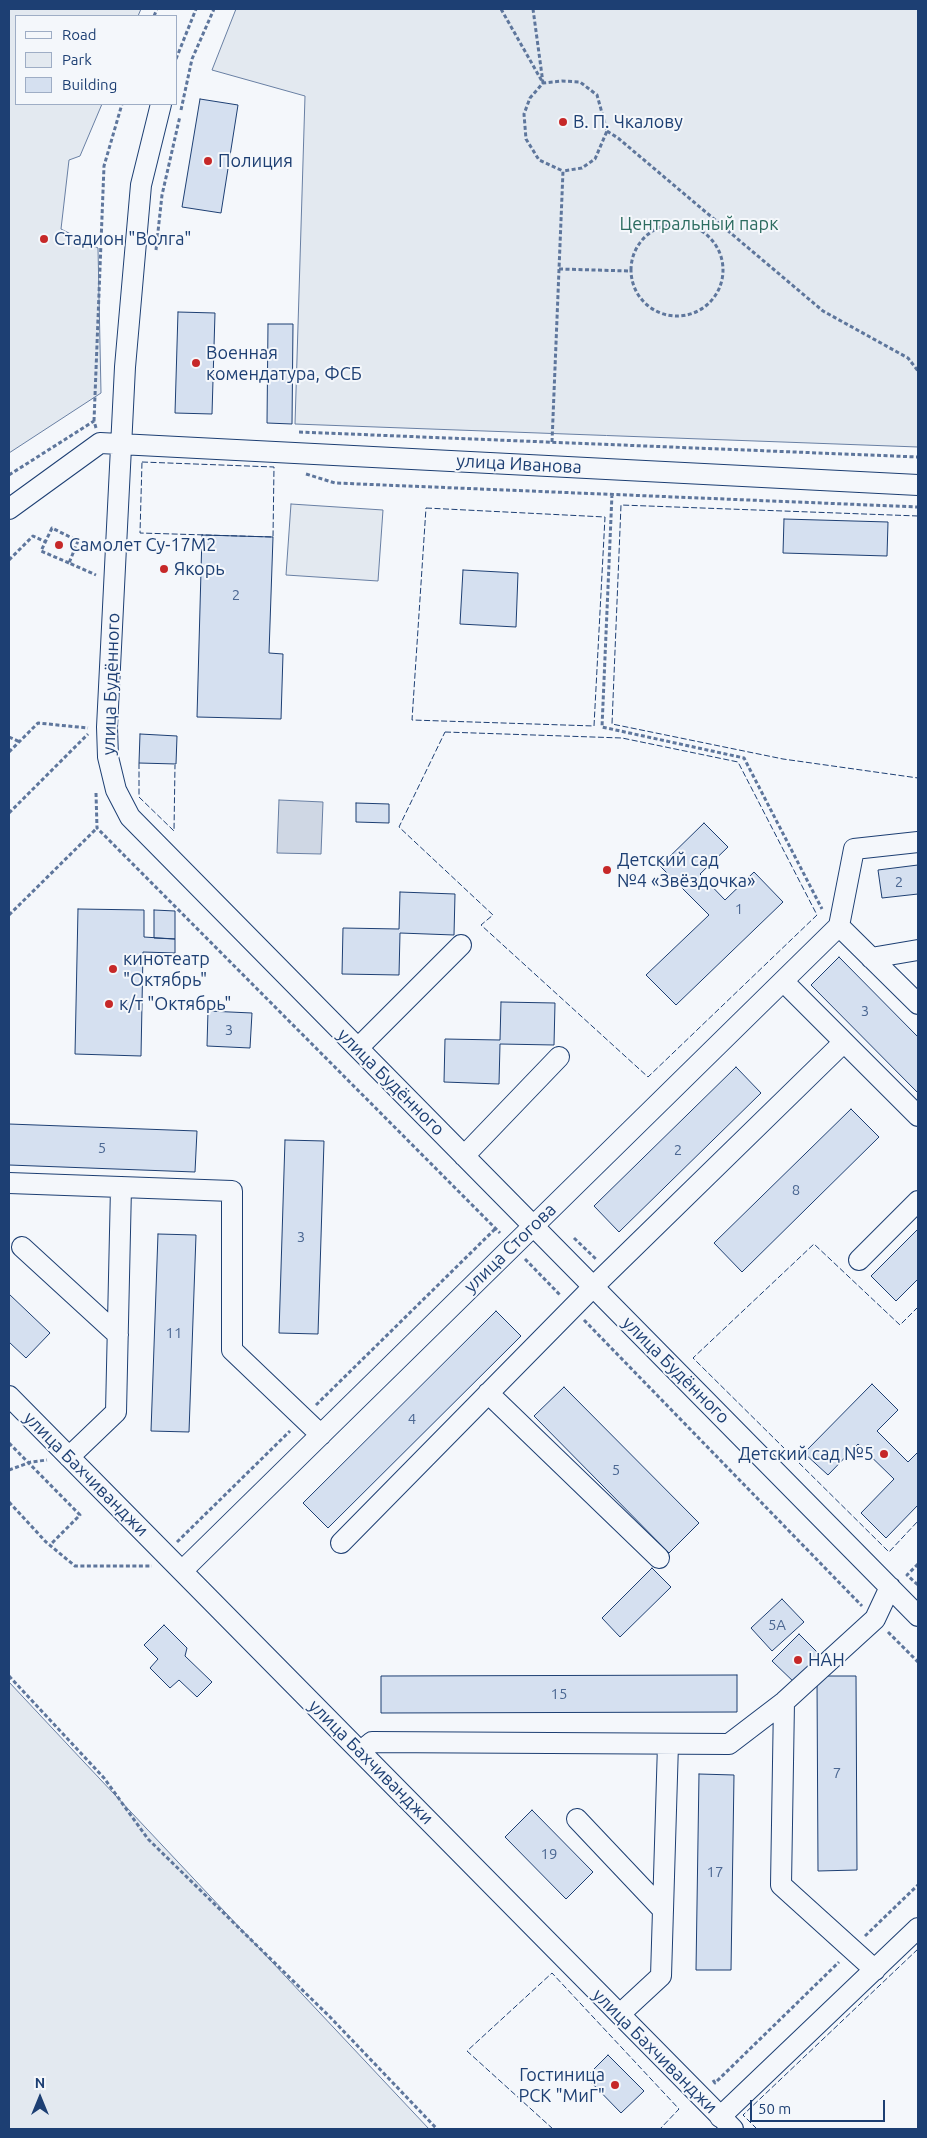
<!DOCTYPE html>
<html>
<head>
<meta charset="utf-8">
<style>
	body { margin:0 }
	#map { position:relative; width:927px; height:2138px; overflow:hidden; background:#f4f7fb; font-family:Ubuntu,sans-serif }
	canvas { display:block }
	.frame { position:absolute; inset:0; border:10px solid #1d3f73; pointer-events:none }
	.legend { position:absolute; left:15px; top:15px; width:162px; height:90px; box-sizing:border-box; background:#f4f7fb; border:1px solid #9eadc5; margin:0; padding:6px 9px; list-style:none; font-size:15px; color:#1d3f73 }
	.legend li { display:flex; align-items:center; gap:10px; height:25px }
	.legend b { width:25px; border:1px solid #9eadc5 }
	.north { position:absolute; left:15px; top:2073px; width:50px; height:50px; -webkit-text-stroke:4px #f4f7fb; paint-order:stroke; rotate:0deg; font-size:14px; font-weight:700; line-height:20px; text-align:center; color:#1d3f73 }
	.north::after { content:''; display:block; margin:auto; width:18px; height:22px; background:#1d3f73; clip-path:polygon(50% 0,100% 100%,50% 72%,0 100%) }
	.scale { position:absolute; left:750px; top:2100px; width:135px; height:22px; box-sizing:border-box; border:2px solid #1d3f73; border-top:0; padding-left:6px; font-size:15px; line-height:18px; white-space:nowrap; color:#1d3f73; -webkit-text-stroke:4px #f4f7fb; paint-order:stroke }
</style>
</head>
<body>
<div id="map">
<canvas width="927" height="2138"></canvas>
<div class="frame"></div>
<ul class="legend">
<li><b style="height:6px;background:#f4f7fb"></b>Road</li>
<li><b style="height:14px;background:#e3e9f0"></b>Park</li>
<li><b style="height:14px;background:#d5e0f0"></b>Building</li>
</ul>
<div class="north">N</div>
<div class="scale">50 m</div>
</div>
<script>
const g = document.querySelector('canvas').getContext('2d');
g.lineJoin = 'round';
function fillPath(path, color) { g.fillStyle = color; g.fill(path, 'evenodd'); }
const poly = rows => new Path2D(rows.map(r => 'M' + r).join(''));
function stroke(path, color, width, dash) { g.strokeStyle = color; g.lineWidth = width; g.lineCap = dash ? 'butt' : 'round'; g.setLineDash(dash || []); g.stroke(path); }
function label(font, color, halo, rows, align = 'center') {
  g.font = font + ' Ubuntu,sans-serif'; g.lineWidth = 4; g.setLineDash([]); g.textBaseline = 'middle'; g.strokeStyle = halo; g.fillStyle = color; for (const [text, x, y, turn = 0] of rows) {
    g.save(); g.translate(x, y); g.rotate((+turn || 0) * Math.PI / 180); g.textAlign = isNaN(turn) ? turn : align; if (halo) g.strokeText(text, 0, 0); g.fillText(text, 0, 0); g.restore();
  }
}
const green = poly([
	[9,9,141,9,138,16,16,16,16,104,102,104,80,156,69,160,61,229,98,248,101,393,9,453,9,9],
	[236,9,918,9,918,447,295,424,305,96,212,70,236,9],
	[291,504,383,510,378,581,286,575,291,504],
	[9,1682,68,1745,429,2129,9,2129,9,1682]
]);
const water = poly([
	[279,800,323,802,321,854,277,853,279,800]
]);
const building = poly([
	[200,99,238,105,221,213,182,207,200,99],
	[178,312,215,313,212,414,175,413,178,312],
	[268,324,293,324,292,424,267,423,268,324],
	[784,519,888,522,887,556,783,553,784,519],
	[202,535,273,537,269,653,283,654,281,719,197,717,202,535],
	[463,570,518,573,516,627,460,624,463,570],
	[140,734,177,736,176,764,139,763,140,734],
	[356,803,389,804,389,823,356,822,356,803],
	[704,823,728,847,700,874,725,900,754,872,783,902,676,1005,646,975,709,915,660,866,704,823],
	[918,865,918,894,882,898,878,870,918,865],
	[400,892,455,894,454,935,400,933,399,975,342,974,343,928,399,929,400,892],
	[78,909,144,910,144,937,175,939,175,953,143,952,141,1056,75,1054,78,909],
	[154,910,175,911,175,939,154,938,154,910],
	[839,957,918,1037,918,1093,811,985,839,957],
	[501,1002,555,1003,554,1045,500,1044,499,1084,444,1082,445,1039,500,1040,501,1002],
	[208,1011,252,1013,250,1048,207,1046,208,1011],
	[736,1067,761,1093,619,1232,594,1206,736,1067],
	[851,1109,879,1137,742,1272,714,1243,851,1109],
	[9,1124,197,1131,195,1172,9,1165,9,1124],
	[285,1140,324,1141,318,1334,279,1333,285,1140],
	[918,1229,918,1279,896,1301,871,1276,918,1229],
	[158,1234,196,1235,189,1432,151,1431,158,1234],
	[9,1294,50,1333,26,1358,9,1342,9,1294],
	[496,1311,521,1336,328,1528,303,1503,496,1311],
	[872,1384,898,1410,877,1431,908,1462,918,1452,918,1505,886,1538,861,1513,894,1479,858,1444,828,1475,804,1453,872,1384],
	[564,1387,699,1523,669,1553,534,1416,564,1387],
	[652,1568,671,1587,620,1637,602,1618,652,1568],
	[782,1599,804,1622,772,1651,751,1628,782,1599],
	[164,1625,187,1648,185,1656,212,1682,197,1697,179,1680,170,1688,150,1668,158,1659,144,1645,164,1625],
	[799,1634,823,1658,797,1685,772,1661,799,1634],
	[737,1675,737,1712,381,1713,381,1676,737,1675],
	[817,1676,856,1676,857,1870,818,1871,817,1676],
	[699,1774,734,1775,731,1970,696,1970,699,1774],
	[532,1810,593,1872,566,1899,505,1837,532,1810],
	[608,2055,644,2091,621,2113,586,2077,608,2055]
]);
const path = poly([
	[501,9,543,83,533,9],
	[154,16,157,9],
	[176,59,196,9],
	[181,110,192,59,214,9],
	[607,131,618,138,823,311,908,358,918,371],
	'631 270a46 46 0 1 1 92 0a46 46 0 1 1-92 0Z',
	[156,250,162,195,180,116],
	[559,269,630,271],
	[94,421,104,166,122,104],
	[299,432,918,457],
	[552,442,563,171,539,160,526,139,524,114,530,98,543,83,562,81,580,82,597,95,607,131,595,159,582,168,563,171],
	[306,474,335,483,918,507],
	[9,475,94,421,96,428],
	[612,494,602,727,744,758,822,909],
	[9,560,33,536,46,542],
	[69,563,41,551,52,528,78,541,69,563,96,575],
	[9,737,20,742],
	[9,752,38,723,88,728],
	[96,793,97,828,500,1233],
	[9,813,88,734],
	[9,915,97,828],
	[574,1238,597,1260],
	[525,1259,561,1296],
	[584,1320,862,1606],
	[316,1405,495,1229],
	[9,1443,80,1515,50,1545],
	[9,1470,31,1462,47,1460],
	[9,1502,46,1542,75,1566,152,1566],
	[177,1542,290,1431],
	[918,1564,907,1575,918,1585],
	[888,1632,918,1662],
	[9,1676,104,1778,148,1839,330,2017,437,2129],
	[865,1936,918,1885],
	[713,2080,715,2083,839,1962]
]);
const minor = poly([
	[161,104,141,185,125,367,107,727,108,757,116,790,130,817,918,1616],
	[9,509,100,443,918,485],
	[839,926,854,849,918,842],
	[839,926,918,1004],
	[871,958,918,950],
	[783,981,918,1116],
	[358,1048,461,945],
	[464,1156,559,1057],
	[9,1183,232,1191,232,1350,321,1435],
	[22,1247,118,1335],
	[859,1260,918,1201],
	[488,1393,659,1558],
	[9,1396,733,2129],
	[69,1457,116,1412,121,1187],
	[341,1543,593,1287,844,1042],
	[182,1571,839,926],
	[784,1702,781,1885,875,1970],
	[361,1751,372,1742,729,1744,784,1702,875,1619,890,1587],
	[577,1819,663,1910],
	[620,2014,661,1976,668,1744],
	[720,2117,918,1928]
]);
const fence = poly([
	[142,462,274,467,273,537,140,533,142,462],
	[426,508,605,517,594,726,412,720,426,508],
	[918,516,621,505,612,724,783,759,918,778],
	[445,732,622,738,738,762,817,915,648,1077,481,925,493,915,399,827,445,732],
	[139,763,139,797,174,831,175,765],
	[918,1307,900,1325,814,1244,693,1358,889,1552,918,1521],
	[553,2129,467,2051,552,1973,679,2109,660,2129],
	[757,2129,743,2115,918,1949]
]);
const markers = [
	[563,122,5,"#c62828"],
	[208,161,5,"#c62828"],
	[44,239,5,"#c62828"],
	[196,363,5,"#c62828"],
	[59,545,5,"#c62828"],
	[164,569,5,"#c62828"],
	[607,870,5,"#c62828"],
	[113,969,5,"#c62828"],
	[109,1004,5,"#c62828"],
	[884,1454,5,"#c62828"],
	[798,1660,5,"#c62828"],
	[615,2085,5,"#c62828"]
];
const numberNames = [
	["2",236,595],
	["2",899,882],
	["1",739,909],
	["3",865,1011],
	["3",229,1030],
	["5",102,1148],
	["2",678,1150],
	["8",796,1190],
	["3",301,1237],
	["11",174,1333],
	["4",412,1419],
	["5",616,1470],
	["5А",777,1625],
	["15",559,1694],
	["7",837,1773],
	["19",549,1854],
	["17",715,1872]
];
const poiNames = [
	["В. П. Чкалову",573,122],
	["Полиция",218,161],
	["Стадион \"Волга\"",54,239],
	["Военная",206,353],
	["комендатура, ФСБ",206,374],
	["Самолет Су-17М2",69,545],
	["Якорь",174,569],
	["Детский сад",617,860],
	["№4 «Звёздочка»",617,881],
	["кинотеатр",123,959],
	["\"Октябрь\"",123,980],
	["к/т \"Октябрь\"",119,1004],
	["Детский сад №5",874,1454,"right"],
	["НАН",808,1660],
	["Гостиница",605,2075,"right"],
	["РСК \"МиГ\"",605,2096,"right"]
];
const parkNames = [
	["Центральный парк",699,224]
];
const streetNames = [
	["улица Иванова",519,464,3],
	["улица Будённого",111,684,-88],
	["улица Будённого",391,1082,45],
	["улица Стогова",510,1248,-44],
	["улица Будённого",676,1370,45],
	["улица Бахчиванджи",86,1474,45],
	["улица Бахчиванджи",371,1762,45],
	["улица Бахчиванджи",655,2051,45]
];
fillPath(green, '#e3e9f0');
stroke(green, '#687fa3', 1);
fillPath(water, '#cfd7e4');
stroke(water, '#687fa3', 1);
fillPath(building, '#d5e0f0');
stroke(building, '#1d3f73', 1);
stroke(minor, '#1d3f73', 22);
stroke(path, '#5e769c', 3, [4, 2.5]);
stroke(minor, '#f4f7fb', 20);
stroke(fence, '#1d3f73', 1, [6, 2.5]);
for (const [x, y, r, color] of markers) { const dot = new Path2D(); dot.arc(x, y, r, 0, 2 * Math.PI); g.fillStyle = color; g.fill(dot); stroke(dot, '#f4f7fb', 2); }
label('15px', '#4b6792', null, numberNames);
label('18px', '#1d3f73', '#f4f7fb', poiNames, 'left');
label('18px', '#2c6c60', '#f4f7fb', parkNames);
label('18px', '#1d3f73', '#f4f7fb', streetNames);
</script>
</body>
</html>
